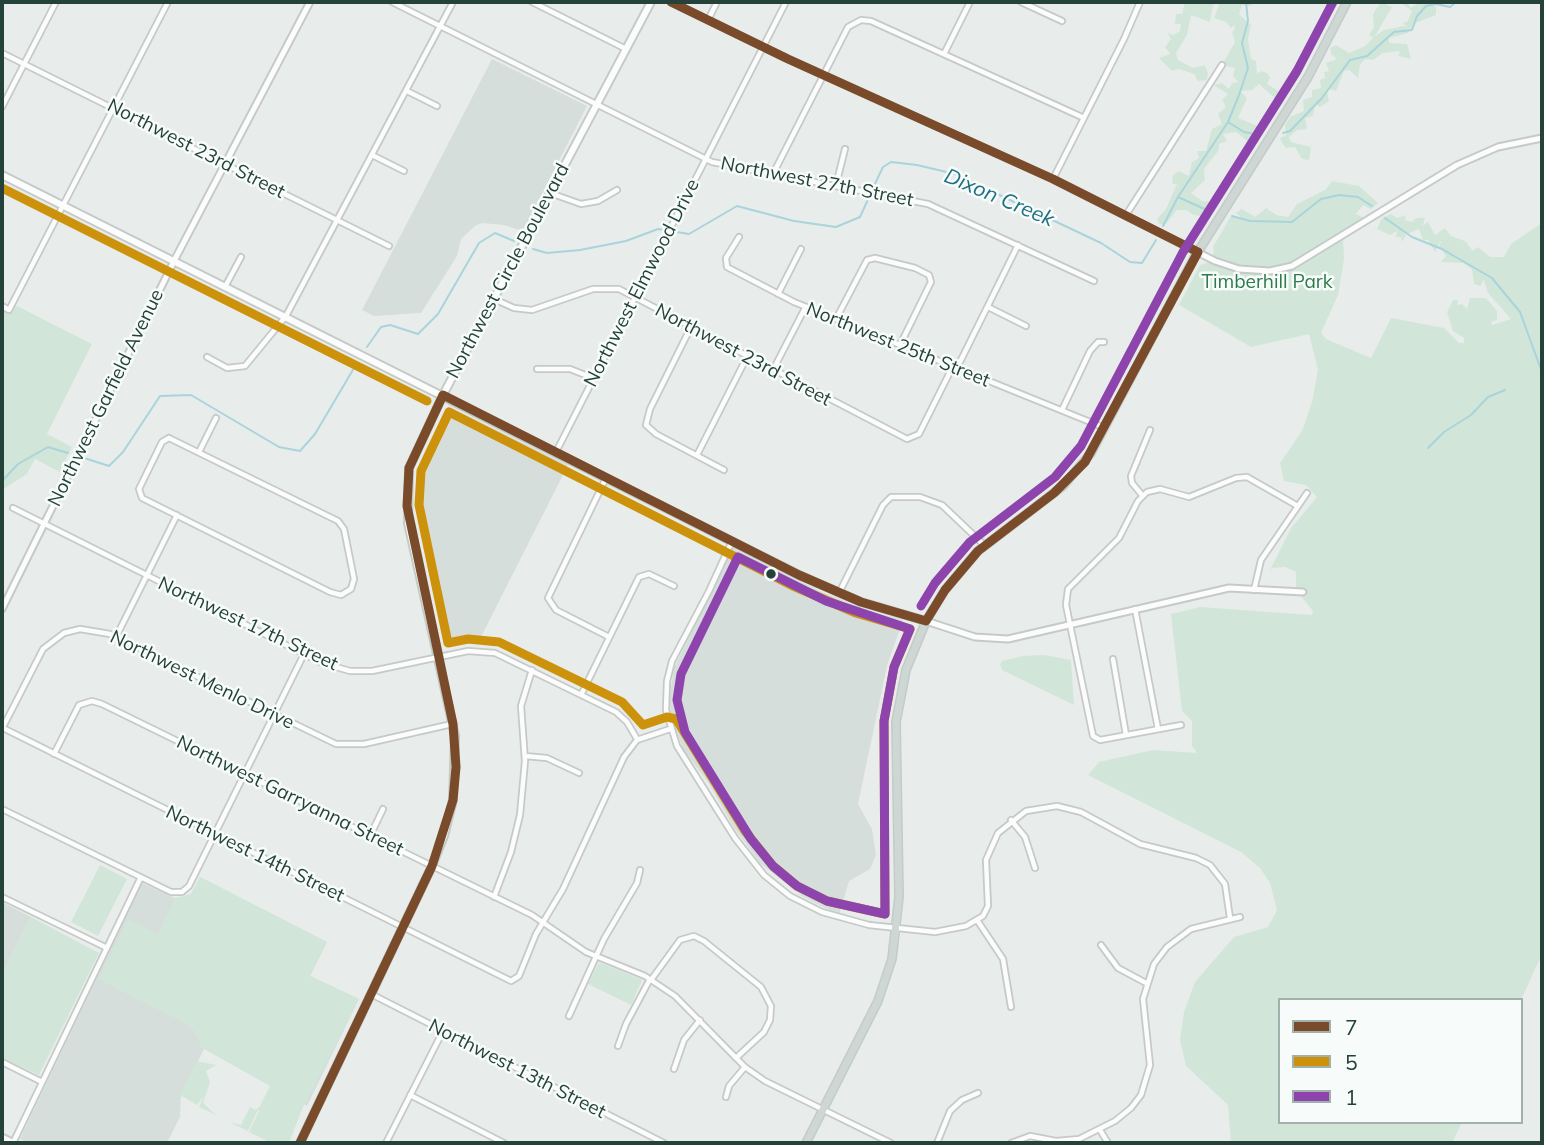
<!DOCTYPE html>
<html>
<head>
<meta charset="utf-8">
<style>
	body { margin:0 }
	#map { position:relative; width:1544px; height:1145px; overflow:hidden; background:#e8edeb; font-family:Mulish,sans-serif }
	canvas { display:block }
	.frame { position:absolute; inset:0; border:4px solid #24423a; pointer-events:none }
	.legend { position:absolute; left:1278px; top:998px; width:245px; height:126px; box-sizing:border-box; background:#f7fbf9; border:2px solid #a3b1ad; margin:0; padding:9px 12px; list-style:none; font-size:21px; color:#24423a }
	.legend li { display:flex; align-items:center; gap:14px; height:35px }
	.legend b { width:35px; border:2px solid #a3b1ad }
</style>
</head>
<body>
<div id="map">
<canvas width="1544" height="1145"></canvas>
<div class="frame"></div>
<ul class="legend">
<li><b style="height:9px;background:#7a4b2a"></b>7</li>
<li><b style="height:9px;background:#cd920c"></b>5</li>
<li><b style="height:9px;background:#8e44ad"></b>1</li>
</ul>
</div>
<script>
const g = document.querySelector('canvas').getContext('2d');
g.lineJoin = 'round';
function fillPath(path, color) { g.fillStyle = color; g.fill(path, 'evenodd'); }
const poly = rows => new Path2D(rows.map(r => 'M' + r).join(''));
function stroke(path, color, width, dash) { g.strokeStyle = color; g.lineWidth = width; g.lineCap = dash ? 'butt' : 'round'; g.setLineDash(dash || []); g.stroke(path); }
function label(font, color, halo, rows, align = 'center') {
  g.font = font + ' Mulish,sans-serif'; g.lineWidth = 5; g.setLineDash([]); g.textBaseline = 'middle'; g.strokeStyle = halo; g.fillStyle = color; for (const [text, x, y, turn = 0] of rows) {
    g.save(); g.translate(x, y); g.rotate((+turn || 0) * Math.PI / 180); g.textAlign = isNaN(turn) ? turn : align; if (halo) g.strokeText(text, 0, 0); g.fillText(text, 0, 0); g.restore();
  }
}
const built = poly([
	[492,59,587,106,523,231,504,225,482,223,475,226,461,239,457,256,421,313,374,316,362,310],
	[448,406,568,465,479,641,447,646,416,505,422,457],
	[733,547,822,592,867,610,903,620,887,666,858,804,872,829,876,855,870,869,849,881,839,915,802,896,760,863,733,826,708,782,684,751,671,717,670,694,674,668],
	[200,877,327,942,310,976,359,999,307,1106,204,1049,181,1095,180,1117,167,1143,29,1143,20,1139,142,883,175,898,181,898,191,894],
	[2,902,31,917,2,975]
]);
const green = poly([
	[1185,2,1223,2,1230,4,1230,2,1254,2,1250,6,1242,5,1239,14,1251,25,1248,39,1251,59,1256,61,1257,74,1261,71,1267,73,1270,78,1267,84,1283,94,1280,100,1276,99,1259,84,1252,90,1240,91,1247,98,1238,118,1258,126,1256,143,1250,143,1236,132,1223,134,1227,141,1219,144,1219,150,1204,169,1205,180,1191,193,1202,201,1212,202,1212,210,1208,217,1194,215,1186,210,1177,210,1165,225,1159,224,1157,219,1166,209,1176,186,1179,186,1172,183,1173,175,1179,171,1189,176,1192,162,1199,158,1197,151,1206,151,1212,129,1222,124,1218,114,1226,107,1222,100,1228,94,1214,85,1222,83,1229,89,1232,83,1238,82,1233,76,1235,68,1222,65,1235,42,1232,32,1235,29,1234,25,1231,28,1226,22,1214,18,1220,2,1213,5,1210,22,1191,15,1187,35,1176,53,1178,60,1193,68,1205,65,1208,73,1207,80,1198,81,1194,74,1179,69,1172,71,1159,58,1170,54,1165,47,1171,39,1167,32,1173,35,1180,31,1181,24,1175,24,1176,14,1182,14],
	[1381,2,1392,7,1375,36,1384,30,1404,26,1408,29,1403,23,1408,21,1412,11,1400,2,1406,2,1411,8,1419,2,1432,2,1430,4,1436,7,1436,15,1415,23,1408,33,1389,38,1389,43,1407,44,1411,59,1398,56,1400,51,1383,53,1373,60,1365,59,1360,65,1358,78,1349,70,1344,71,1336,91,1329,89,1327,91,1329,101,1320,107,1315,104,1313,116,1305,118,1307,129,1297,130,1289,137,1291,142,1311,147,1309,160,1302,159,1295,147,1286,148,1282,143,1280,138,1286,135,1285,125,1290,117,1304,111,1303,100,1312,97,1312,90,1321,88,1320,80,1325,78,1324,72,1329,71,1326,63,1337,59,1331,54,1330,48,1336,45,1349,53,1365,46,1373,38,1369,35,1374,27,1373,14],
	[1332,181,1359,186,1378,203,1371,209,1363,205,1356,214,1368,220,1343,236,1344,259,1338,295,1321,333,1326,339,1371,358,1391,318,1444,328,1459,343,1464,343,1464,338,1453,331,1447,312,1453,300,1458,300,1457,305,1462,304,1467,309,1470,298,1486,298,1497,311,1497,320,1491,322,1492,325,1511,319,1488,293,1484,280,1480,286,1474,284,1472,269,1463,263,1441,262,1446,256,1439,247,1442,238,1435,252,1428,240,1423,240,1419,229,1407,234,1403,231,1406,235,1402,242,1401,237,1396,237,1397,231,1390,235,1377,229,1382,218,1391,214,1397,218,1406,215,1405,220,1412,222,1416,218,1425,218,1423,225,1428,222,1435,235,1445,228,1451,236,1465,241,1473,251,1478,247,1490,257,1504,257,1511,244,1542,223,1542,954,1521,1000,1280,1000,1280,1122,1462,1122,1452,1143,1231,1143,1228,1105,1186,1066,1180,1040,1184,1012,1195,982,1234,937,1268,927,1277,910,1270,883,1260,868,1241,852,1088,775,1099,762,1153,750,1197,753,1192,746,1192,721,1182,711,1171,614,1200,607,1312,615,1313,611,1296,590,1296,572,1285,567,1272,568,1269,572,1291,528,1317,497,1306,485,1284,481,1280,463,1302,431,1312,402,1318,370,1309,334,1251,347,1179,305,1200,265,1207,263,1214,253,1213,247,1231,216,1244,220,1236,213,1242,209,1255,217,1266,208,1276,215,1288,217,1297,204,1325,190],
	[15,305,92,344,47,434,72,447,60,472,35,459,27,474,2,490,2,314,4,310,11,313],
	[1044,655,1071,660,1074,705,1002,670,1000,664,1002,661,1022,656],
	[100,865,127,879,98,936,71,922],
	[200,877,327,942,310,976,359,999,303,1107,289,1143,271,1143,249,1132,259,1111,258,1110,248,1131,229,1122,241,1125,250,1107,256,1110,260,1106,270,1086,201,1047,195,1032,185,1023,98,979,128,919,158,934,175,898,191,894],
	[31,917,99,953,39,1075,2,1058,2,975],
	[601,963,642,980,631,1005,588,984,598,964],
	[197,1061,216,1065,206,1071,210,1082,203,1103,216,1115,199,1107,204,1095,197,1105,180,1095]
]);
const stream = poly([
	[1228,122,1244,132,1259,135],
	[1283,133,1290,131,1322,98,1350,60,1367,56,1394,32,1412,30,1417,16,1426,6,1436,4,1450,7,1456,2],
	[872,190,883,167,891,162,917,165,955,174,1101,243,1130,262,1142,263,1156,240],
	[1178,197,1209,211],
	[1232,216,1250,221,1292,222,1321,199,1339,195,1358,197,1372,206],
	[1385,218,1412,237,1442,249,1492,278,1520,312,1542,372],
	[1163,226,1178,197,1228,122,1239,95,1248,68,1242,43,1248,21,1246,2],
	[533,249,547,253,580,250,626,241,658,229,689,234,737,206,794,221,836,227,860,217,870,195],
	[367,347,381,327,390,325,418,334,438,314,479,243,495,233,514,241],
	[1428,448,1444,432,1471,415,1488,397,1505,390],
	[84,458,109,466,123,452,160,396,191,395,279,447,300,451,315,434,357,363],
	[2,481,18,464,48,447,68,453]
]);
const minor = poly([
	[392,2,712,162,928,204,1094,281],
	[532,2,626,49],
	[1021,2,1062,21],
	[708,20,717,2],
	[2,53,389,246],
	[944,54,970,2],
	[407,91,437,106],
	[2,107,56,2],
	[372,155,404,171],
	[773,174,848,27,861,20,871,21,1084,118],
	[1053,179,1124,39,1140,2],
	[836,185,845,149],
	[550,193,581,204,598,201,617,190],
	[1126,215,1222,65],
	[739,237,726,258,727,267,794,302,1105,428],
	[226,285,241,257],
	[778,294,801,249],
	[494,299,514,308,532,310,593,289,619,289,907,439,919,434,953,366],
	[2,306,9,310,168,2],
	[988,307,1026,326],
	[836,319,867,260,875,258,915,268,929,275,931,282,900,345],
	[691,327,650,409,646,425,656,434,724,470],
	[207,357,227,368,245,366,286,316,453,2],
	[957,368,1018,245],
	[537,369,570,369,593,378],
	[773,370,805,308],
	[1062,410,1090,351,1098,342,1104,342],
	[169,438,338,521,344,529,354,579,351,589,341,595,330,592,142,498,139,489,162,442,169,438],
	[199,452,216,418],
	[556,452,786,2],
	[697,455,747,357],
	[606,478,548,598,556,610,609,637],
	[1142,495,1132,483,1131,476,1150,430],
	[13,508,322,663,350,671,372,671,468,651,495,653,616,712,627,722,637,739],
	[732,541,709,591,672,661,667,681,666,710,677,746,735,838,764,875,790,896,822,912,869,925,935,932,966,926,983,916,988,906,986,860,998,833,1026,811,1057,806,1081,812,1140,844,1196,858,1210,865,1225,884,1230,918],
	[1254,590,1261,560,1307,493],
	[839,593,883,505,891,497,920,497,942,505,984,545],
	[1135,609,1158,729],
	[116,637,177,515],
	[1113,659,1126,735],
	[581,695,639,577,649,574,674,586],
	[1181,725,1100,740,1093,736,1066,605,1068,589,1119,538,1138,501,1147,492,1160,489,1189,497,1236,478,1247,477,1296,505],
	[3,728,511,981,519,976,536,934,563,889,624,757,637,740,670,729],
	[2,729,43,649,64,633,80,629,110,634,336,744,364,744,452,724],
	[54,754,79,705,92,701,102,704,532,915,586,952,645,976,675,996,745,1067,765,1081,891,1143],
	[525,756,547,758,579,773],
	[2,809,171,892,182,892,189,886,304,654],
	[1011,820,1025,837,1035,868],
	[370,836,383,809],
	[2,897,107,948],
	[494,897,511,852,520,815,525,761,521,706,532,670],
	[977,920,1003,959,1011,1007],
	[1101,945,1118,968,1146,983],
	[651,980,680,940,694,936,704,941,761,987,771,1006,770,1020,764,1032,736,1058],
	[371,994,664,1143],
	[569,1016,604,939,637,883,640,870],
	[618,1046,626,1024,650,979],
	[2,1062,42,1082],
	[674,1069,684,1040,700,1020],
	[410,1095,504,1143],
	[726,1097,729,1086,745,1067],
	[1100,1130,1108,1143],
	[13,1143,141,877],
	[386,1143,443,1031],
	[937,1143,950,1111,962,1100,978,1093],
	[1011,1143,1030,1136,1056,1141,1079,1139,1115,1121,1131,1108,1141,1095,1150,1065,1143,999,1154,964,1167,947,1191,929,1240,917]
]);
const tertiary = poly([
	[671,2,788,59,1053,179,1215,261,1239,269,1270,271,1292,266,1457,165,1498,147,1542,138],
	[2,609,175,259,310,2],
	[926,621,975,637,1008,639,1229,588,1303,592],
	[2,1137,14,1143]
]);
const secondary = poly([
	[2,175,799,575,861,602,926,621],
	[300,1143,432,866,444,836,453,800,455,736,408,523,409,468,443,395,651,2]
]);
const primary = poly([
	[806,1143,878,1001,892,959,899,897,896,722,906,670,926,621,945,590,978,551,1063,486,1091,453,1194,258,1308,77,1347,2]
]);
const bus1 = poly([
	[300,1143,432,866,453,800,456,767,453,724,407,506,409,468,443,395,799,575,861,602,926,621,945,590,978,551,1054,493,1085,462,1198,252,1053,179,788,59,671,2]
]);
const bus2 = poly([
	[2,188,427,401],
	[449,412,793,586,856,613,910,629,894,667,884,721,885,914,827,901,797,886,773,866,745,831,676,719,667,717,643,725,622,702,499,642,468,639,448,643,419,505,421,471,449,412]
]);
const bus3 = poly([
	[738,557,826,601,910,629,894,667,884,721,885,914,827,901,797,886,773,866,751,839,685,732,677,700,681,674,738,557],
	[921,606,935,583,970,542,1055,477,1081,446,1183,252,1297,71,1333,2]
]);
const markers = [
	[771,574,6,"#24423a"]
];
const streetNames = [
	["Northwest 23rd Street",196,149,27],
	["Northwest 27th Street",817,182,11],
	["Northwest Circle Boulevard",508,271,-62],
	["Northwest Elmwood Drive",642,283,-63],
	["Northwest 25th Street",898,345,22],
	["Northwest 23rd Street",743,355,28],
	["Northwest Garfield Avenue",106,398,-64],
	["Northwest 17th Street",248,624,25],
	["Northwest Menlo Drive",202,680,26],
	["Northwest Garryanna Street",290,796,26],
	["Northwest 14th Street",255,854,26],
	["Northwest 13th Street",517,1069,27]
];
const parkNames = [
	["Timberhill Park",1267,282]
];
const waterNames = [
	["Dixon Creek",999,198,23]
];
fillPath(built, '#d6dedb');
fillPath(green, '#d1e6d8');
stroke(stream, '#a9d4db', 2);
stroke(minor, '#c5cac8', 8);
stroke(tertiary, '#c5cac8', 9);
stroke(secondary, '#c3cbc8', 10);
stroke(primary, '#c3ccc9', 10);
stroke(minor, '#fcfcfc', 4.5);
stroke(tertiary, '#fcfcfc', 5);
stroke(secondary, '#fcfcfc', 6);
stroke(primary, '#cfd7d5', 7);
stroke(bus1, '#7a4b2a', 9);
stroke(bus2, '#cd920c', 9);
stroke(bus3, '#8e44ad', 9);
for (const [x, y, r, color] of markers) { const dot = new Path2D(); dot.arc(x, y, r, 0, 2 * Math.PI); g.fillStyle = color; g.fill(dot); stroke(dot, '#f7fbf9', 2.5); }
label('19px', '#24423a', '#f7fbf9', streetNames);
label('19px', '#2d7a4b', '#f7fbf9', parkNames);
label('italic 21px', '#1c6f80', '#f7fbf9', waterNames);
</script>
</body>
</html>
